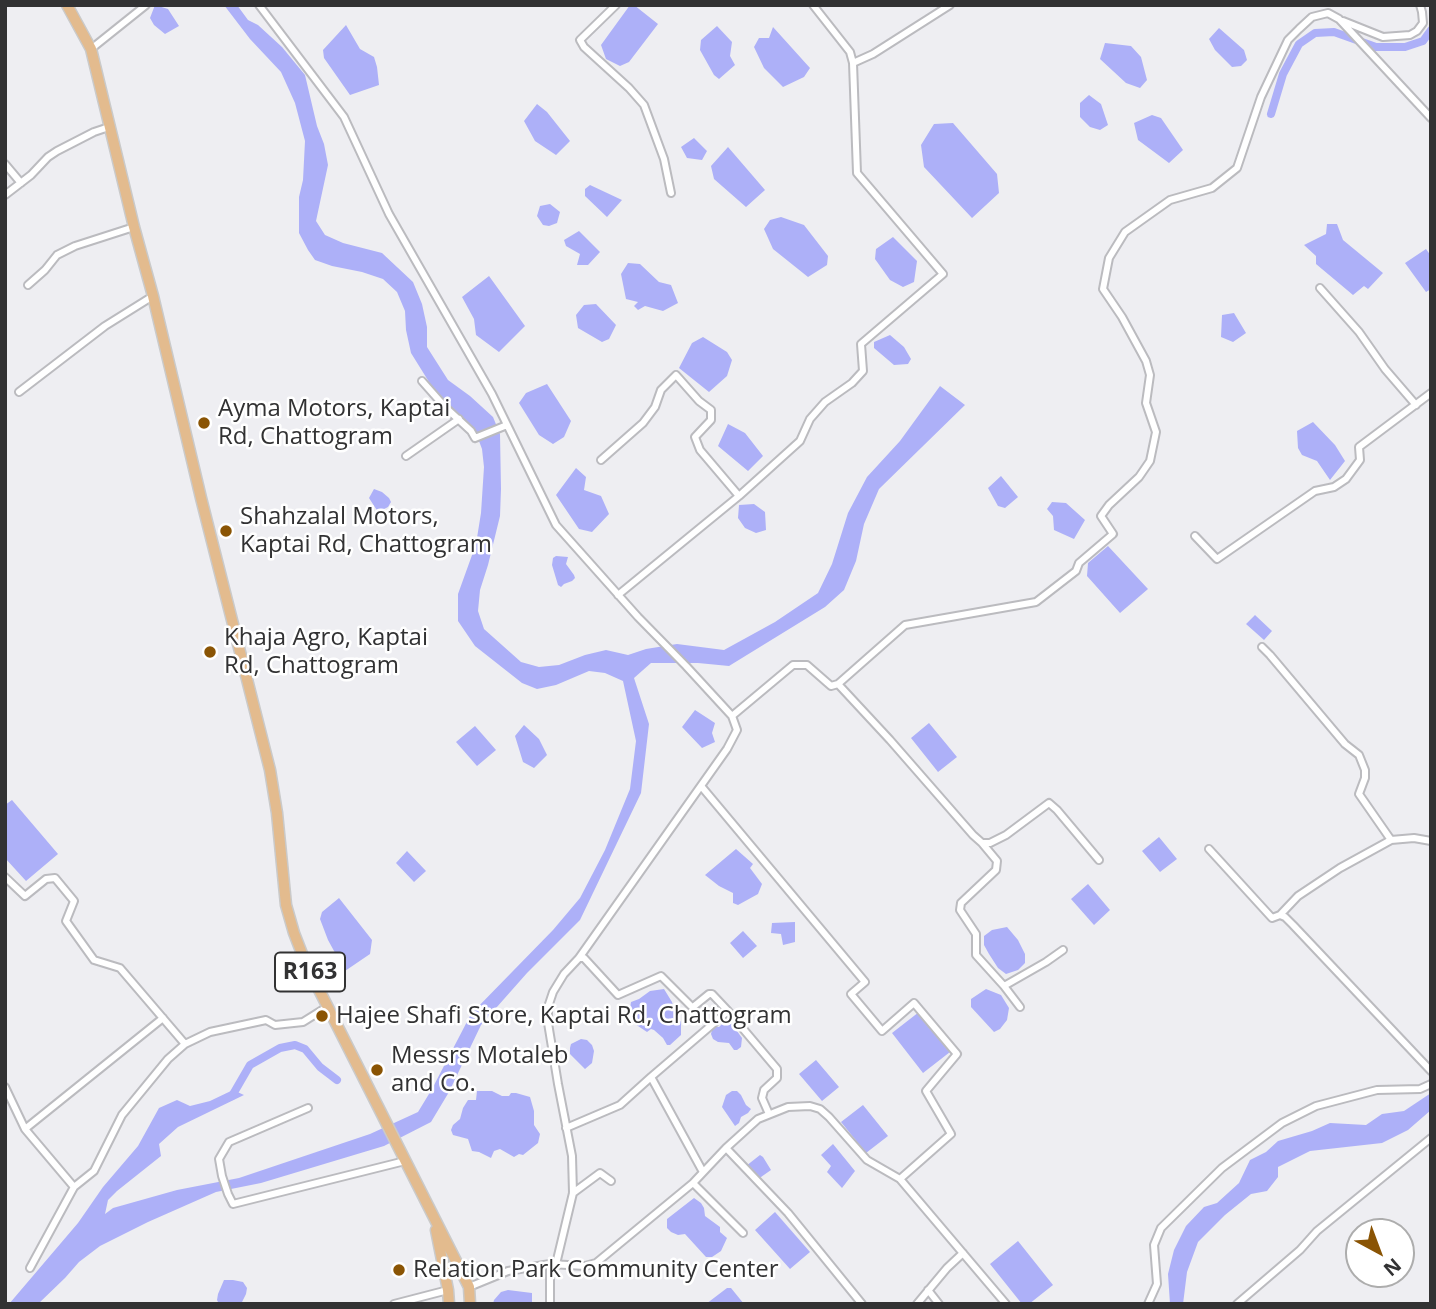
<!DOCTYPE html>
<html>
<head>
<meta charset="utf-8">
<style>
	body { margin:0 }
	#map { position:relative; width:1436px; height:1309px; overflow:hidden; background:#eeeef2; font-family:"Open Sans",sans-serif }
	canvas { display:block }
	.frame { position:absolute; inset:0; border:7px solid #323233; pointer-events:none }
	.north { position:absolute; left:1345px; top:1218px; width:70px; height:70px; box-sizing:border-box; background:#fff; border:2px solid #adadad; border-radius:50%; rotate:139deg; font-size:19px; font-weight:700; line-height:28px; text-align:center; color:#323233 }
	.north::after { content:''; display:block; margin:auto; width:24px; height:32px; background:#8a5404; clip-path:polygon(50% 0,100% 100%,50% 72%,0 100%) }
</style>
</head>
<body>
<div id="map">
<canvas width="1436" height="1309"></canvas>
<div class="frame"></div>
<div class="north">N</div>
</div>
<script>
const g = document.querySelector('canvas').getContext('2d');
g.lineJoin = 'round';
function fillPath(path, color) { g.fillStyle = color; g.fill(path, 'evenodd'); }
const poly = rows => new Path2D(rows.map(r => 'M' + r).join(''));
function stroke(path, color, width, dash) { g.strokeStyle = color; g.lineWidth = width; g.lineCap = dash ? 'butt' : 'round'; g.setLineDash(dash || []); g.stroke(path); }
function label(font, color, halo, rows, align = 'center') {
  g.font = font + ' "Open Sans",sans-serif'; g.lineWidth = 5; g.setLineDash([]); g.textBaseline = 'middle'; g.strokeStyle = halo; g.fillStyle = color; for (const [text, x, y, turn = 0] of rows) {
    g.save(); g.translate(x, y); g.rotate((+turn || 0) * Math.PI / 180); g.textAlign = isNaN(turn) ? turn : align; if (halo) g.strokeText(text, 0, 0); g.fillText(text, 0, 0); g.restore();
  }
}
const water = poly([
	[155,5,168,9,179,26,165,34,154,25,150,18],
	[224,5,237,5,248,20,258,25,282,47,305,75,317,126,324,144,328,165,316,221,325,235,343,243,382,253,413,282,422,304,427,327,427,347,448,380,470,396,493,417,500,434,501,489,500,516,488,565,480,590,478,611,484,629,521,662,539,667,559,665,585,655,606,650,628,655,646,649,677,644,724,650,775,622,818,593,832,564,848,513,867,477,900,441,940,386,965,405,879,489,864,524,856,561,844,590,825,607,729,666,698,663,651,663,634,678,649,724,641,793,580,920,527,973,481,1025,449,1092,431,1122,384,1146,261,1183,216,1192,148,1222,100,1246,79,1262,65,1278,38,1304,9,1304,78,1223,103,1187,138,1146,159,1108,177,1100,190,1106,210,1101,233,1090,244,1095,178,1127,159,1144,161,1156,117,1191,108,1200,105,1214,113,1208,177,1190,239,1178,370,1134,418,1112,432,1089,471,1014,553,930,580,898,605,850,630,789,636,741,623,681,605,673,589,671,556,685,537,689,522,683,475,646,458,621,458,594,476,544,481,513,484,467,482,449,476,433,434,390,411,353,406,330,405,311,397,292,383,279,362,272,332,266,315,260,308,250,299,233,299,197,303,180,305,141,295,103,281,72,250,39],
	[630,5,634,5,658,24,629,62,620,66,606,59,601,45],
	[346,25,360,49,374,57,377,67,379,85,350,95,324,58,323,50],
	[717,26,732,42,730,56,735,65,719,79,714,75,700,50,701,40],
	[773,27,810,68,804,77,783,87,764,68,754,47,759,38,769,38],
	[1219,28,1244,50,1247,60,1241,66,1232,67,1215,50,1209,39],
	[1105,43,1131,46,1141,57,1147,80,1140,88,1126,83,1100,59],
	[1089,95,1101,104,1108,125,1100,130,1090,127,1080,117,1080,103],
	[537,104,547,112,570,141,556,155,535,141,524,121],
	[1152,115,1161,118,1183,150,1169,163,1138,140,1134,123],
	[953,123,997,174,999,193,972,218,924,167,921,145,934,124],
	[694,138,707,151,702,160,687,158,681,147],
	[728,147,765,190,746,207,714,179,711,166],
	[590,185,622,200,607,217,585,196,585,189],
	[550,204,560,212,557,223,549,226,543,225,537,216,540,206],
	[781,217,804,225,828,256,827,265,808,277,773,249,764,229,770,220],
	[1327,224,1337,224,1343,240,1383,273,1368,289,1364,286,1353,295,1316,264,1316,256,1304,245,1326,234],
	[579,231,600,252,588,265,577,265,580,254,566,246,564,240],
	[893,237,917,261,914,282,903,287,890,280,875,259,876,249],
	[1426,249,1431,256,1431,289,1426,292,1405,263],
	[628,263,640,264,659,282,671,285,678,303,663,311,645,306,638,310,634,306,638,302,626,299,621,274],
	[489,276,525,326,499,352,476,335,474,319,462,297],
	[596,304,616,325,609,339,602,342,578,328,576,315,584,305],
	[1234,313,1246,333,1233,342,1221,337,1222,315],
	[890,335,904,347,911,359,908,364,894,365,874,348,874,342],
	[703,337,727,352,732,360,727,376,709,392,679,368,692,343],
	[547,384,571,421,564,437,553,444,539,435,519,403,526,393],
	[1313,422,1335,445,1345,461,1330,480,1317,461,1302,455,1298,448,1297,431],
	[728,424,745,433,763,456,748,471,718,446],
	[576,468,586,477,584,490,601,496,609,514,592,532,579,529,556,495],
	[1001,476,1018,497,1005,508,998,506,988,488],
	[374,489,382,492,389,498,391,502,388,507,378,512,369,498],
	[1052,502,1066,503,1085,520,1074,539,1054,530,1053,516,1047,509],
	[754,504,765,512,766,530,756,533,745,528,738,518,739,505],
	[1108,546,1148,589,1120,613,1087,576,1088,563],
	[556,556,568,557,566,564,574,575,575,578,572,581,564,584,561,587,558,585,552,565,553,558],
	[1255,615,1272,631,1264,640,1246,624],
	[695,710,715,723,712,733,715,742,702,748,682,727],
	[929,723,957,757,938,772,911,738],
	[524,725,539,739,547,755,534,768,523,762,515,736],
	[475,726,496,750,477,766,456,742],
	[12,800,58,854,26,881,5,858,5,805],
	[1159,837,1177,859,1160,872,1142,851],
	[736,849,753,864,750,868,762,884,758,894,738,905,733,903,733,893,719,886,705,875],
	[407,851,426,871,414,882,396,863],
	[1088,884,1110,910,1094,925,1071,899],
	[339,898,372,940,370,954,345,971,328,940,320,919,322,912],
	[795,922,795,942,783,945,781,934,771,933,772,923],
	[1007,927,1018,940,1025,954,1025,963,1018,970,1006,974,998,968,989,954,984,945,984,936,992,930],
	[743,931,757,946,743,958,730,943],
	[664,989,672,1002,675,1013,681,1022,681,1035,670,1045,667,1045,663,1038,654,1030,651,1029,647,1032,635,1024,630,1008,631,1002,639,999,650,991],
	[986,989,1001,995,1009,1008,1007,1020,1000,1029,994,1032,971,1007,971,999],
	[919,1012,950,1052,923,1073,892,1033],
	[729,1020,742,1038,741,1047,737,1050,734,1050,729,1043,718,1042,713,1039,711,1034,713,1026,719,1027,725,1021],
	[581,1039,587,1040,592,1045,594,1051,592,1063,585,1069,570,1054,570,1048,571,1044],
	[816,1060,839,1087,822,1101,799,1074],
	[477,1091,492,1091,502,1096,509,1096,511,1093,516,1093,530,1097,534,1111,534,1125,540,1134,538,1143,523,1155,519,1154,514,1157,500,1149,494,1151,491,1158,479,1152,472,1151,468,1139,453,1135,451,1130,453,1125,460,1119,463,1108,468,1100,476,1100],
	[732,1091,737,1091,741,1095,746,1105,751,1109,748,1113,741,1117,739,1123,735,1126,722,1107,726,1095],
	[1431,1093,1431,1110,1408,1130,1382,1143,1310,1151,1278,1167,1278,1177,1267,1191,1251,1194,1225,1215,1198,1242,1187,1272,1183,1304,1170,1304,1168,1274,1174,1250,1186,1226,1204,1207,1217,1203,1239,1183,1250,1160,1266,1152,1278,1141,1312,1131,1330,1123,1366,1125,1382,1114,1404,1111],
	[863,1105,888,1136,866,1153,841,1122],
	[833,1144,855,1171,842,1188,827,1172,831,1166,821,1155],
	[760,1155,763,1157,771,1170,761,1177,757,1178,746,1166],
	[694,1198,701,1203,704,1208,705,1216,720,1227,720,1232,727,1238,721,1251,712,1257,706,1257,685,1234,678,1235,671,1232,667,1228,667,1219],
	[775,1212,810,1252,790,1269,755,1230],
	[1018,1241,1053,1285,1029,1304,1022,1304,990,1264],
	[224,1280,233,1280,243,1282,247,1288,246,1294,241,1304,219,1304,217,1300,218,1294],
	[727,1288,731,1288,744,1304,706,1304],
	[508,1290,532,1293,532,1304,493,1304,494,1300,501,1292]
]);
const canal = poly([
	[1271,114,1283,74,1299,44,1315,33,1334,32,1376,47,1405,47,1423,41,1431,30],
	[227,1098,232,1096,250,1065,280,1048,295,1045,305,1049,320,1067,337,1080]
]);
const street = poly([
	[259,5,344,117,389,214,492,394,556,525,638,617,686,666,732,716,737,730,727,749,579,958,564,974,553,992,548,1007,548,1023,558,1084,572,1156,573,1193,556,1264],
	[616,5,580,40,584,47,629,88,644,105,664,159,671,193],
	[1343,21,1383,37,1410,35,1417,31,1423,23,1422,12,1420,5],
	[91,49,146,5],
	[853,63,873,54,950,5],
	[5,164,21,183],
	[5,195,31,175,48,157,57,151,94,132,109,127],
	[28,285,45,270,57,255,75,246,134,227],
	[1320,288,1359,332,1385,369,1416,405],
	[422,381,445,407,471,431,475,438,507,425],
	[19,392,105,326,153,296],
	[406,456,459,419],
	[601,460,643,423,655,407,661,390,676,375,699,401,711,410,711,420,695,437,700,450,739,496],
	[1195,536,1217,559,1315,491,1334,487,1346,479,1360,460,1359,447,1431,393],
	[618,595,739,496,800,441,810,419,825,402,852,383,863,371,861,344,943,274,857,173,853,63,850,52,813,5],
	[1262,647,1270,655,1345,744,1359,755,1365,770,1365,778,1359,794,1391,840],
	[838,684,905,625,1036,602,1076,571,1079,563,1113,534,1101,516,1109,505,1139,477,1150,461,1156,432,1146,403,1150,375,1146,361,1122,317,1103,289,1109,258,1125,232,1170,200,1212,188,1237,168,1261,97,1288,40,1299,29,1312,17,1328,13,1339,19,1431,118],
	[732,716,793,665,807,665,831,686,838,684,890,740,973,835,982,843,997,861,996,870,961,903,960,910,976,934,976,955,1004,986,1020,1007],
	[701,786,865,982,851,994,882,1031,914,1003,957,1054,926,1091,951,1134,900,1179],
	[982,843,990,843,1006,835,1049,803,1057,810,1099,860],
	[1209,849,1272,918,1280,915,1285,917,1293,925,1431,1071],
	[5,877,25,896,46,879,55,878,74,901,66,921,94,960,120,968,185,1044],
	[1280,915,1298,896,1340,868,1391,840,1414,838,1431,841],
	[579,958,584,958,618,995,661,976,691,1006,693,1007,709,994,712,994,728,1011,651,1077],
	[1004,986,1046,962,1063,950],
	[728,1011,777,1069,777,1078,764,1090,762,1098,769,1114],
	[5,1087,25,1129],
	[308,1108,229,1142,219,1159,222,1176,228,1194,233,1204,405,1161],
	[566,1128,620,1105,651,1077,703,1172],
	[726,1148,788,1213,862,1304],
	[693,1183,743,1233],
	[74,1187,94,1171,122,1115,168,1059,185,1044,210,1032,266,1020,275,1025,303,1022,327,1007],
	[573,1193,600,1173,611,1181],
	[30,1268,74,1187,25,1129,163,1018],
	[469,1287,508,1271,550,1264,585,1266,596,1263,693,1183,726,1148,758,1119,788,1107,810,1106,820,1109,829,1117,867,1160,900,1179,1006,1304],
	[928,1290,939,1304],
	[394,1304,448,1290],
	[550,1304,550,1264],
	[917,1304,947,1268,963,1253],
	[1148,1304,1157,1284,1154,1245,1161,1228,1222,1168,1282,1123,1316,1106,1377,1090,1420,1089,1431,1084],
	[1237,1304,1300,1250,1317,1231,1431,1138]
]);
const primary = poly([
	[67,5,91,49,134,227,153,296,201,498,270,770,277,813,286,905,294,933,306,964,459,1267,469,1287,470,1304],
	[436,1230,448,1290,449,1304]
]);
const markers = [
	[204,423,7,"#8a5404"],
	[226,531,7,"#8a5404"],
	[210,652,7,"#8a5404"],
	[322,1016,7,"#8a5404"],
	[377,1070,7,"#8a5404"],
	[399,1270,7,"#8a5404"]
];
const shields = [
	[310,972,70]
];
const shieldNames = [
	["R163",310,972]
];
const poiNames = [
	["Ayma Motors, Kaptai",218,409],
	["Rd, Chattogram",218,437],
	["Shahzalal Motors,",240,517],
	["Kaptai Rd, Chattogram",240,545],
	["Khaja Agro, Kaptai",224,638],
	["Rd, Chattogram",224,666],
	["Hajee Shafi Store, Kaptai Rd, Chattogram",336,1016],
	["Messrs Motaleb",391,1056],
	["and Co.",391,1084],
	["Relation Park Community Center",413,1270]
];
fillPath(water, '#adb0f8');
stroke(canal, '#adb0f8', 8);
stroke(street, '#bbbbbf', 10);
stroke(primary, '#cacaca', 13);
stroke(street, '#fff', 6);
stroke(primary, '#e3bb8e', 10);
for (const [x, y, r, color] of markers) { const dot = new Path2D(); dot.arc(x, y, r, 0, 2 * Math.PI); g.fillStyle = color; g.fill(dot); stroke(dot, '#fff', 2.5); }
for (const [x, y, w] of shields) { const box = new Path2D(); box.roundRect(x - w / 2, y - 19.5, w, 39, 5); g.fillStyle = '#fff'; g.fill(box); stroke(box, '#323233', 2); }
label('bold 23px', '#323233', null, shieldNames);
label('24px', '#323233', '#fff', poiNames, 'left');
</script>
</body>
</html>
